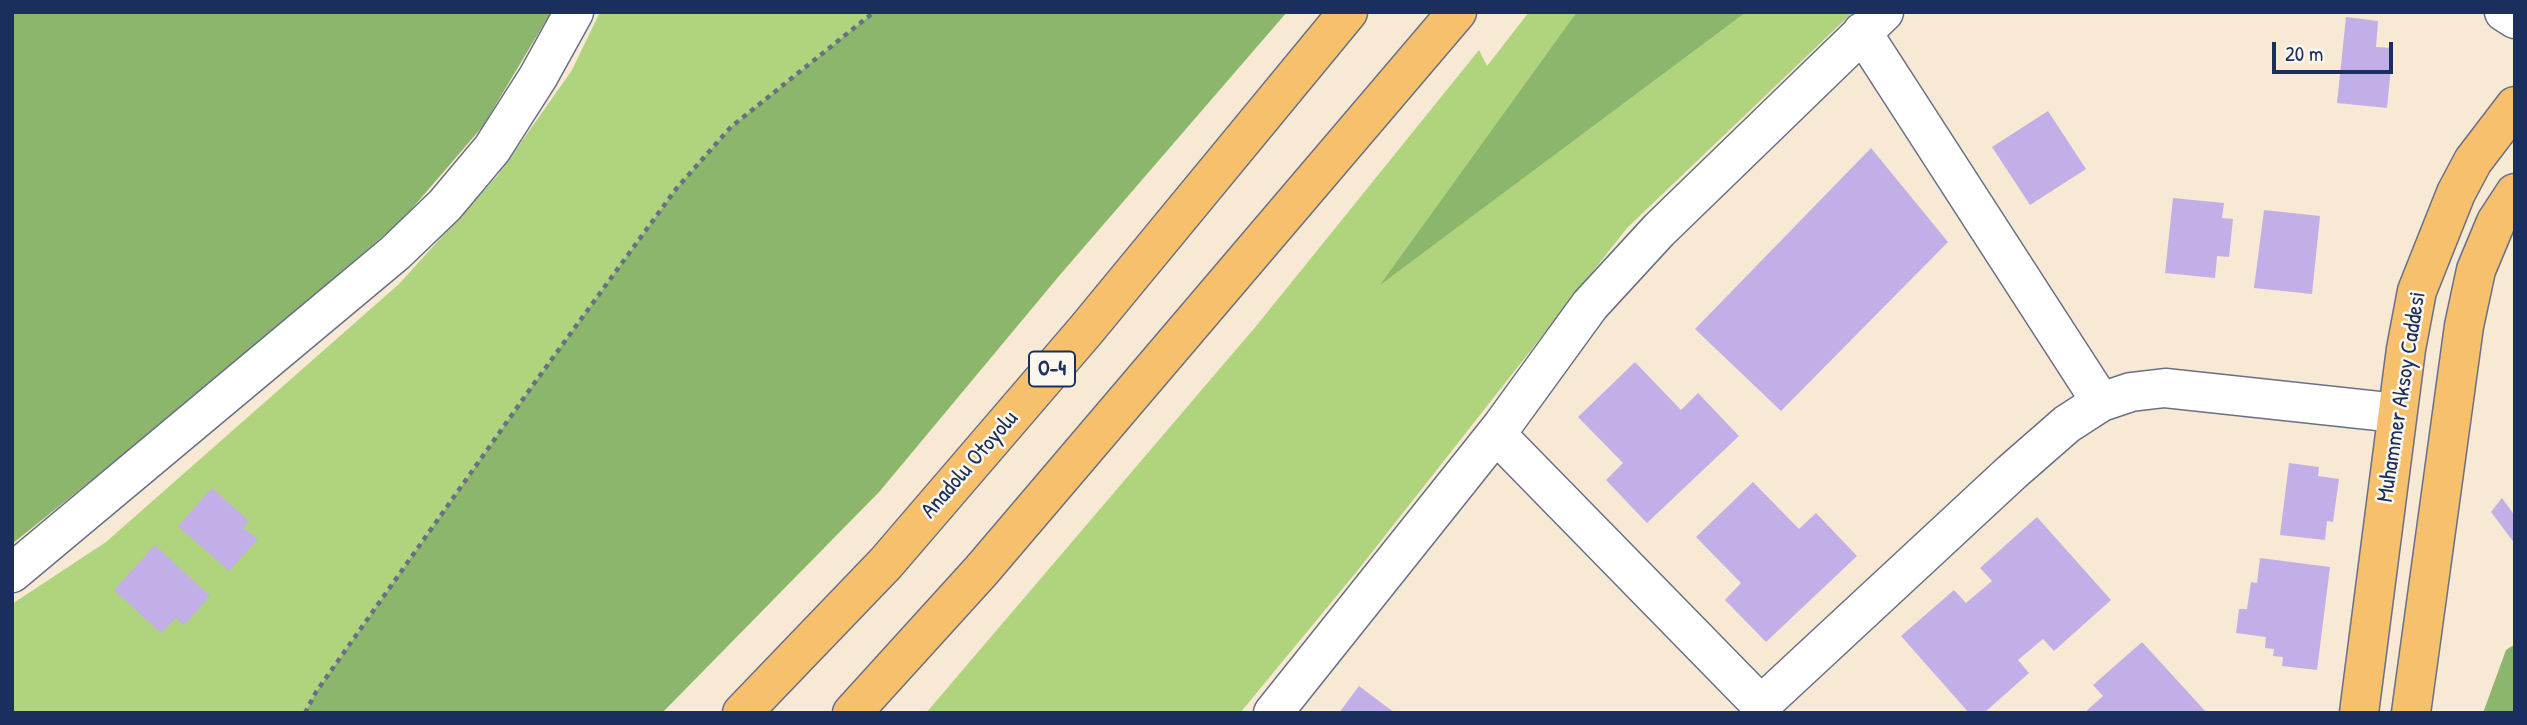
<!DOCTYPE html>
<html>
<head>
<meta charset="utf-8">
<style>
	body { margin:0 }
	#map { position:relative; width:2527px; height:725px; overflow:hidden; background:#f7e9d4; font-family:"Patrick Hand",sans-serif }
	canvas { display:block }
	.frame { position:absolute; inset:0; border:14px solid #1b2f5e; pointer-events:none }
	.scale { position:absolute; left:2272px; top:42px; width:121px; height:32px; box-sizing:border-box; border:4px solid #1b2f5e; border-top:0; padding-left:9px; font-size:21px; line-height:24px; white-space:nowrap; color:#1b2f5e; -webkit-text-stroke:5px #fbf7ec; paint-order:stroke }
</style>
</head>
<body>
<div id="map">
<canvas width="2527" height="725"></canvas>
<div class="frame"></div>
<div class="scale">20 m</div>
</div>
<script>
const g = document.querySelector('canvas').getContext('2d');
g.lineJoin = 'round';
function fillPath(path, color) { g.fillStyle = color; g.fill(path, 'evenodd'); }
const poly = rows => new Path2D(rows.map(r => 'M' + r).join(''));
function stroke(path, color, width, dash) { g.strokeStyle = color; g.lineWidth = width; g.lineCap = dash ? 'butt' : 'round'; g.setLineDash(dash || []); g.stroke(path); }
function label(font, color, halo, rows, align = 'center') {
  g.font = font + ' "Patrick Hand",sans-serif'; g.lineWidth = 5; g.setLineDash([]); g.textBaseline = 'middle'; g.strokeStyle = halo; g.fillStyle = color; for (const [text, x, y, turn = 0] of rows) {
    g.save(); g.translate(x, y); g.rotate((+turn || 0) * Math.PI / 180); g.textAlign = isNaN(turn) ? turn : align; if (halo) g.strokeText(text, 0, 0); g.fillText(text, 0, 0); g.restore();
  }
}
const green = poly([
	[600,12,874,12,731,127,676,189,533,385,316,692,305,713,12,713,12,604,106,542,399,284,498,175,572,70],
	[1529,12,1853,12,1627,228,1358,570,1240,713,926,713,1257,325,1479,50,1487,66]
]);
const forest = poly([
	[12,12,551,12,483,126,403,219,185,405,12,544],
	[874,12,1287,12,1059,276,880,491,662,713,305,713,316,692,533,385,676,189,731,127],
	[1577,12,1746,12,1380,285],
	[2515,644,2515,713,2483,713,2506,650]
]);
const building = poly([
	[2346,17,2378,21,2376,47,2393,48,2387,108,2337,103],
	[2048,111,2086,169,2030,205,1992,147],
	[1871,148,1948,242,1781,411,1695,329],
	[2173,198,2224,203,2222,218,2233,219,2229,257,2217,256,2215,278,2165,273],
	[2264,210,2320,216,2312,294,2254,288],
	[1635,362,1681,410,1698,393,1739,436,1647,523,1606,480,1623,463,1578,417],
	[2289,463,2319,467,2318,476,2339,479,2333,522,2327,521,2325,540,2280,535],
	[1753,482,1799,529,1816,513,1857,556,1766,642,1725,600,1741,583,1696,537],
	[212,488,249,521,243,528,258,539,229,571,178,526],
	[2502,498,2515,516,2515,544,2491,512],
	[2037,517,2111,600,2054,651,2043,639,2018,660,2029,673,1984,713,1969,713,1901,636,1954,590,1966,603,1992,581,1980,568],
	[155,545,210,596,184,625,176,618,161,633,114,590],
	[2260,558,2330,567,2317,670,2282,666,2283,657,2273,656,2274,649,2265,648,2266,637,2236,633,2239,609,2247,609,2251,582,2257,583],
	[2142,642,2207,713,2084,713,2103,696,2093,685],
	[1359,686,1395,713,1339,713]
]);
const path = poly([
	[305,713,316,692,533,385,676,189,731,127,874,12]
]);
const minor = poly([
	[2504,12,2515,19],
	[1862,32,2101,402],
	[1496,434,1761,705,2012,472,2067,424,2101,402,2131,392,2165,388,2397,413],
	[12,573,395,253,445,205,492,149,538,77,574,12],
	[1273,713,1502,426,1590,305,1659,230,1884,12]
]);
const major = poly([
	[2359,713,2406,349,2417,291,2456,193,2473,161,2515,106],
	[2411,713,2464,326,2476,270,2496,222,2515,193]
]);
const highway = poly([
	[742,713,886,563,1086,330,1348,12],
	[852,713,981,571,1457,12]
]);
const shields = [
	[1052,369,46]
];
const shieldNames = [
	["O-4",1052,369]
];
const streetNames = [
	["Muhammer Aksoy Caddesi",2402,397,-81],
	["Anadolu Otoyolu",970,465,-49]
];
fillPath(green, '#b0d47d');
fillPath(forest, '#8cb66c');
fillPath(building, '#c3afe7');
stroke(minor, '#687087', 41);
stroke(major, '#687087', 41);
stroke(highway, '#687087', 41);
stroke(path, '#687087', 4.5, [5, 5]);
stroke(minor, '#fff', 38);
stroke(major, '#f7c06c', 38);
stroke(highway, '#f7c06c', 38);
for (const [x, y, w] of shields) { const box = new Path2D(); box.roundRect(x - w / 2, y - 17.5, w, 35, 5); g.fillStyle = '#fbf7ec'; g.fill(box); stroke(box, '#1b2f5e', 2); }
label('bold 21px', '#1b2f5e', null, shieldNames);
label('23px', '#1b2f5e', '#fbf7ec', streetNames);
</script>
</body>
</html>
